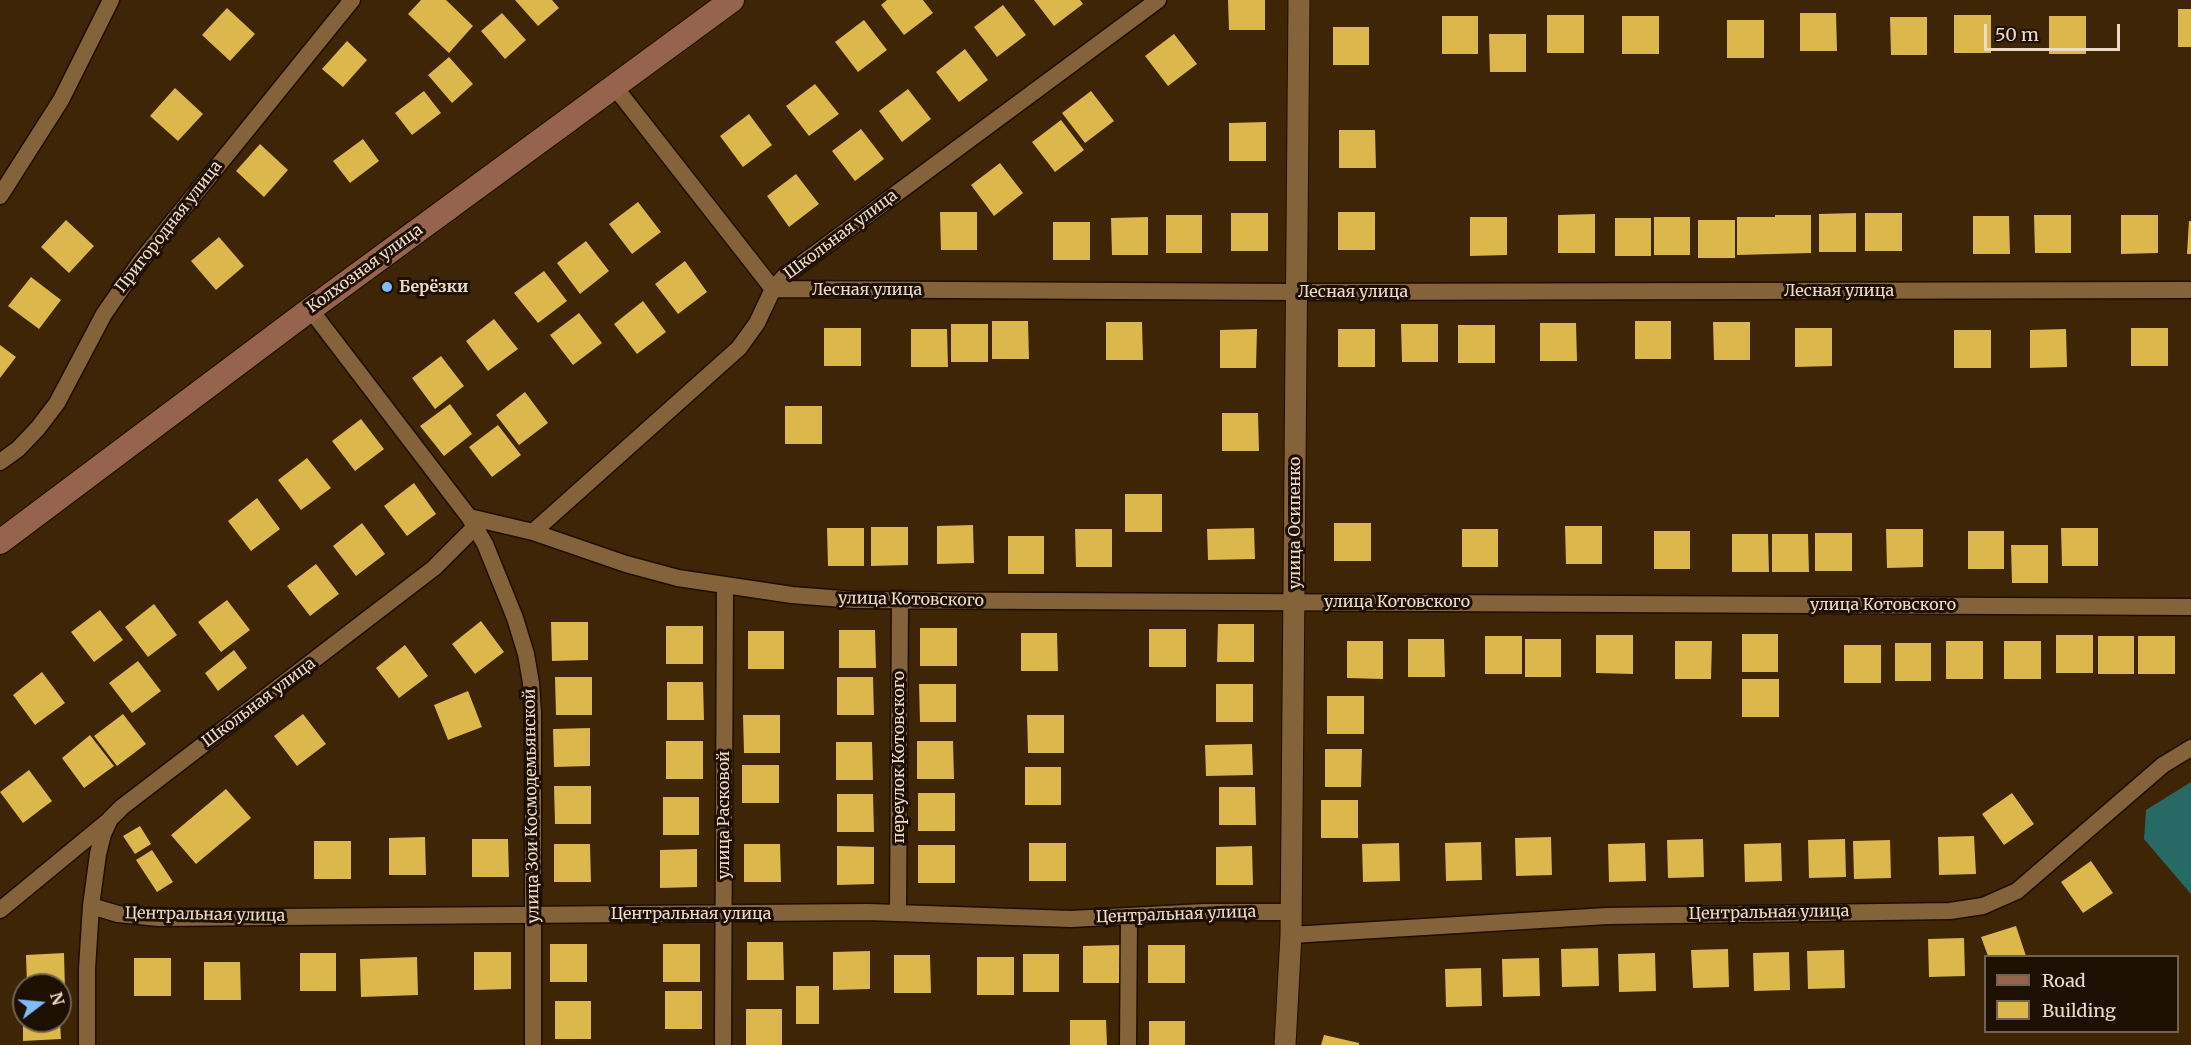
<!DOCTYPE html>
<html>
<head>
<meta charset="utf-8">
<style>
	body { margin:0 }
	#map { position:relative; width:2191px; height:1045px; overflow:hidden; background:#3d2505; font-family:Merriweather,serif }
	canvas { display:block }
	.legend { position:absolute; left:1984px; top:955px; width:195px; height:78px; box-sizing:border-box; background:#1d1002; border:2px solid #716150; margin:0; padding:8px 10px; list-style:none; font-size:18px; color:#eedbc5 }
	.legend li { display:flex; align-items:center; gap:12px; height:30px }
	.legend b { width:30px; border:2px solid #716150 }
	.north { position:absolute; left:12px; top:973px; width:60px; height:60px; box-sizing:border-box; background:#1d1002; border:2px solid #716150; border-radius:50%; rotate:74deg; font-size:16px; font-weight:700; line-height:24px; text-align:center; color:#eedbc5 }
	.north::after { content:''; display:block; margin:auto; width:21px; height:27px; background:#81bcfa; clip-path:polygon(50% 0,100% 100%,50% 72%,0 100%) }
	.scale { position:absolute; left:1984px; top:24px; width:136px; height:27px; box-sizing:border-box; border:3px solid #eedbc5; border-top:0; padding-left:8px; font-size:18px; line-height:21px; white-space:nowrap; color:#eedbc5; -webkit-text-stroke:4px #1d1002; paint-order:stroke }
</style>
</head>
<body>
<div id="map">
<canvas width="2191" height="1045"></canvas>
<ul class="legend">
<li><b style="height:8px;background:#96644c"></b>Road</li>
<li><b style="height:16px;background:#dcb74b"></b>Building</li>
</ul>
<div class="north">N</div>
<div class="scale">50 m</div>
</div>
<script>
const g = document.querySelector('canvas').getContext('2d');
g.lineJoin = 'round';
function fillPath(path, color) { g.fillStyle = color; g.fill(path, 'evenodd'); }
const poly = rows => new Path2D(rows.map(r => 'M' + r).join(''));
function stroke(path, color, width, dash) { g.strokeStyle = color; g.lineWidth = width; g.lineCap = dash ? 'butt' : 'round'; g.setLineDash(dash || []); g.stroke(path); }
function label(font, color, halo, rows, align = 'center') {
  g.font = font + ' Merriweather,serif'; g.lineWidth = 6; g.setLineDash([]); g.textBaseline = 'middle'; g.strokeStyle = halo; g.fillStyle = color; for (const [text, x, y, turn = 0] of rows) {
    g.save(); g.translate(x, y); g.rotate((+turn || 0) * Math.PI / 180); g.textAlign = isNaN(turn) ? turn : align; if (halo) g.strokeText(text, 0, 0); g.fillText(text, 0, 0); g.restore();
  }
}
const water = poly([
	[2191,782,2191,894,2144,839,2146,810]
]);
const building = poly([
	[421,0,446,0,473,26,449,53,408,14],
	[515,0,552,0,559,8,538,26],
	[887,0,923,0,933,13,904,35,881,5],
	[1034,0,1080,0,1083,4,1054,26],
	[1228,0,1265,0,1265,30,1229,30],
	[1003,5,1026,35,997,57,974,27],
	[227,8,255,34,230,61,202,35],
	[2178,9,2191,9,2191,47,2178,47],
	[502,13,526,40,505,59,481,31],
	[1800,13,1836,13,1837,51,1800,51],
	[1547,15,1584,15,1584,53,1547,53],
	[1954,15,1991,15,1991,53,1954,53],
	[1442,16,1478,16,1478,54,1442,54],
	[1622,16,1659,16,1659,54,1622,54],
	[2049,16,2086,16,2086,54,2049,54],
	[1890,17,1927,17,1927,55,1891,55],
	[864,20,887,50,858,72,835,42],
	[1727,20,1764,20,1764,58,1727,58],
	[1333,27,1369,27,1369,65,1333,65],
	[1174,34,1197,64,1168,86,1145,56],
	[1489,34,1526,34,1526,72,1490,72],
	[347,41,367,60,343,87,322,69],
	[965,49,988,80,959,102,936,72],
	[449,57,473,84,452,103,428,75],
	[815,84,839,114,809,136,786,106],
	[175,88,203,114,178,141,150,116],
	[908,89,931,119,902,142,879,111],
	[424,91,441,113,412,135,395,113],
	[1091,91,1114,121,1085,143,1062,113],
	[749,114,772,145,743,167,720,136],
	[1061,120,1084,150,1055,172,1032,142],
	[1266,122,1266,161,1229,161,1229,123],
	[861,129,884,159,855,181,832,151],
	[1339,130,1375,130,1376,168,1339,168],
	[363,139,379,161,350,183,333,161],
	[260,144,288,170,264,197,236,171],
	[1000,163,1023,193,994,216,971,185],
	[796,174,819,204,789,227,767,196],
	[638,202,661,232,632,254,609,224],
	[940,212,977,212,977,250,941,250],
	[1338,212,1375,212,1375,250,1338,250],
	[1231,213,1268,213,1268,251,1231,251],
	[1856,213,1856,252,1819,252,1819,214],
	[1865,213,1902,213,1902,251,1865,251],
	[1595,214,1595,253,1558,253,1558,215],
	[1166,215,1202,215,1202,253,1166,253],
	[1775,215,1811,215,1811,253,1737,255,1737,217,1775,217],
	[2034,215,2071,215,2071,253,2035,253],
	[2121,215,2158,215,2158,253,2121,254],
	[1973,216,2009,216,2010,254,1973,254],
	[1148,217,1148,255,1112,255,1111,218],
	[1470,217,1507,217,1507,255,1470,256],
	[1654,217,1690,217,1690,255,1654,255],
	[1615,218,1651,218,1651,256,1615,256],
	[66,220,94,246,69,273,41,247],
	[1698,220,1735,220,1735,258,1698,258],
	[2189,221,2191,221,2191,254,2187,254],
	[1053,222,1090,222,1090,260,1053,260],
	[219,237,244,266,216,290,191,261],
	[586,241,609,271,580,294,557,263],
	[685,261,707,292,678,314,655,284],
	[544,271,567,301,538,323,514,293],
	[31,277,61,300,39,329,8,306],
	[643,301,666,332,637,354,614,324],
	[579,313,602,343,573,365,550,335],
	[494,319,518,349,488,371,466,341],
	[992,321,1028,321,1029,359,992,359],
	[1635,321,1671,321,1671,359,1635,359],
	[1106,322,1142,322,1143,360,1106,360],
	[1713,322,1750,322,1750,360,1714,360],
	[1540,323,1576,323,1577,361,1540,361],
	[951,324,988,324,988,362,951,362],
	[1401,324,1438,324,1438,362,1402,362],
	[1458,325,1495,325,1495,363,1458,363],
	[824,328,861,328,861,366,824,366],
	[1795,328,1832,328,1832,366,1795,367],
	[2131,328,2168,328,2168,366,2131,366],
	[911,329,947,329,948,367,911,367],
	[1257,329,1256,368,1220,368,1220,330],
	[1338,329,1375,329,1375,367,1338,367],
	[2066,329,2067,367,2030,368,2030,330],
	[1954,330,1991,330,1991,368,1954,368],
	[0,345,16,357,0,378],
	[441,356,464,386,435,409,412,378],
	[525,392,548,423,519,445,496,415],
	[450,404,472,434,444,456,420,426],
	[785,406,822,406,822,444,785,444],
	[1222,413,1258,413,1259,451,1222,451],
	[361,419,384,449,355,471,332,441],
	[498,425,521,455,492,477,469,447],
	[307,458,331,488,301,510,278,480],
	[414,483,436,514,407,536,384,506],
	[1125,494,1162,494,1162,532,1125,532],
	[257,498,280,529,251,551,228,521],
	[362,523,385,554,356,576,333,546],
	[1334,523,1371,523,1371,561,1334,561],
	[973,525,974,563,937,564,937,526],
	[1565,526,1602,526,1602,564,1566,564],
	[871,527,908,527,908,565,871,566],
	[827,528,864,528,864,566,828,566],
	[1254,528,1255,559,1208,560,1207,529],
	[2061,528,2098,528,2098,566,2062,566],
	[1075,529,1112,529,1112,567,1076,567],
	[1462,529,1498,529,1498,567,1462,567],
	[1886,529,1923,529,1923,567,1887,568],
	[1654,531,1690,531,1690,569,1654,569],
	[1968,531,2004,531,2004,569,1968,569],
	[1815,533,1852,533,1852,571,1815,571],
	[1732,534,1768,534,1769,572,1732,572],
	[1772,534,1808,534,1809,572,1772,572],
	[1008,536,1044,536,1044,574,1008,574],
	[2011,545,2048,545,2048,583,2012,583],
	[316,564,339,594,310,616,287,586],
	[227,600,250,630,221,652,198,622],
	[154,604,177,635,148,657,125,627],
	[100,610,123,640,94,662,71,632],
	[481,621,504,652,475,674,452,644],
	[551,622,588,622,588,660,552,661],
	[1218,624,1254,624,1254,662,1217,662],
	[666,626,703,626,703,664,666,664],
	[920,628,957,628,957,666,920,666],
	[1149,629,1186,629,1186,667,1149,667],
	[839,630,875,630,876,668,839,668],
	[748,631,784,631,784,669,748,669],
	[1021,633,1057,633,1058,671,1021,671],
	[1742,634,1778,634,1778,672,1742,672],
	[1596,635,1633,635,1633,674,1596,673],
	[2056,635,2093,635,2093,673,2056,673],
	[1485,636,1522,636,1522,674,1485,674],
	[2098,636,2134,636,2134,674,2098,674],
	[2138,636,2175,636,2175,674,2138,674],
	[1408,639,1444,639,1445,677,1408,677],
	[1525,639,1561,639,1561,677,1525,677],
	[1347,641,1383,641,1383,679,1347,678],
	[1675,641,1712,641,1711,679,1675,679],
	[1946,641,1983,641,1983,679,1946,679],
	[2004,641,2041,641,2041,679,2004,679],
	[1895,643,1931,643,1931,681,1895,681],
	[405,645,428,676,399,698,376,668],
	[1844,645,1881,645,1881,683,1844,683],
	[234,650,247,668,218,691,205,673],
	[138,661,161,691,132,713,109,683],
	[42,672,65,703,35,725,13,695],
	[555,677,592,677,592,715,556,715],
	[837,677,873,677,874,715,837,715],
	[1742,679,1779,679,1779,717,1742,717],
	[667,682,703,682,704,720,667,720],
	[919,684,956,684,956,722,920,722],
	[1216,684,1253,684,1253,722,1216,722],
	[468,691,482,727,448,740,434,705],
	[1327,696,1364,696,1364,734,1327,734],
	[123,714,146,744,117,766,94,736],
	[303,714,326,744,297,766,274,736],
	[743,715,780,715,780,753,744,753],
	[1027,715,1064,715,1064,753,1028,753],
	[590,728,590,766,554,767,553,729],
	[90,735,114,766,84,788,62,758],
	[666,741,703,741,703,779,666,779],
	[917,741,953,741,954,779,917,779],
	[836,742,872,742,873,780,836,780],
	[1252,744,1253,775,1206,776,1205,745],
	[1325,749,1362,749,1361,787,1325,787],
	[742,765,779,765,779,803,742,803],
	[1025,767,1061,767,1061,805,1025,805],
	[29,770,52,801,23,823,0,792],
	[554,786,591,786,591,824,555,824],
	[1219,787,1255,787,1256,825,1219,825],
	[226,789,251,818,196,864,171,835],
	[918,793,955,793,955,831,918,831],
	[2012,793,2034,824,2004,845,1982,814],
	[837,794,873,794,874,832,837,832],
	[663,797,699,797,699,835,663,835],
	[1321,800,1358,800,1358,838,1321,838],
	[140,826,151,844,135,854,123,836],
	[1974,836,1976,874,1939,875,1938,837],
	[425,837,426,875,389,875,389,838],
	[1551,837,1552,875,1516,876,1515,838],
	[472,839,508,839,509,877,472,877],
	[1703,839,1704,877,1668,878,1667,840],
	[1845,839,1846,877,1809,878,1808,840],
	[1890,840,1891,878,1854,879,1853,841],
	[314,841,351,841,351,879,314,879],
	[1481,842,1482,880,1446,881,1445,843],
	[1029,843,1066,843,1066,881,1029,881],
	[1399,843,1400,881,1363,882,1362,844],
	[1645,843,1646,881,1609,882,1608,844],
	[1781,843,1782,881,1745,882,1744,844],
	[554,844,590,844,591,882,554,882],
	[744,844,780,844,781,882,744,882],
	[918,845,955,845,955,883,918,883],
	[837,846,874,847,874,884,837,885],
	[1252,846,1253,885,1216,885,1216,847],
	[697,849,697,887,660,888,660,850],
	[152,850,173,882,157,892,136,860],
	[2091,861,2113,893,2083,913,2061,882],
	[2016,926,2026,956,1988,956,1981,937],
	[1964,938,1965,976,1929,977,1928,939],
	[747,942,783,942,784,980,747,980],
	[550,944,587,944,587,982,550,982],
	[663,944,700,944,700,982,663,982],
	[1120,945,1120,983,1083,983,1083,946],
	[1148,945,1185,945,1185,983,1148,983],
	[1598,948,1599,986,1562,987,1561,949],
	[1728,949,1729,987,1693,988,1691,950],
	[1844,950,1845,988,1808,989,1807,951],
	[870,951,870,989,833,990,833,952],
	[474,952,511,952,511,989,474,990],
	[1789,952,1790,990,1754,991,1753,953],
	[64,953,65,990,60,990,60,985,27,985,26,955],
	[300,953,336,953,336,991,300,991],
	[1655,953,1656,991,1619,992,1618,954],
	[1023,954,1059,954,1059,992,1023,992],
	[894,955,930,955,931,993,894,993],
	[417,957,418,995,361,997,360,959],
	[977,957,1014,957,1014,995,977,995],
	[134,958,171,958,171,996,134,996],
	[1539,958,1540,996,1503,997,1502,959],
	[204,962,240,962,241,1000,204,1000],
	[1481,968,1482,1006,1446,1007,1445,969],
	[796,986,819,986,819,1024,796,1024],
	[665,991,702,991,702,1029,665,1029],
	[555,1001,591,1001,591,1039,555,1039],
	[746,1009,782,1009,782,1045,746,1045],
	[1070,1020,1106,1020,1107,1045,1070,1045],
	[23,1021,60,1021,61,1039,23,1041],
	[1149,1021,1185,1021,1185,1045,1149,1045],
	[1324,1035,1359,1043,1359,1045,1321,1045]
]);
const minor = poly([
	[614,86,773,289,1297,292,2191,290],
	[0,196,61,100,111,0],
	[310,309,469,517,485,544,515,618,526,654,531,683,533,712,533,1045],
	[0,462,18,449,38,428,57,403,104,314,140,262,352,0],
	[469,517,533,532,626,564,678,578,792,595,855,600,2191,607],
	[533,532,739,348,757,323,773,289,785,276,1158,0],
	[91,906,118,914,159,918,868,912,1071,919,1204,912,1291,912],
	[0,910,107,822],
	[898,913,900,601],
	[1291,935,1607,916,1950,911,1983,906,2017,891,2163,765,2191,748],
	[87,1045,87,969,91,906,98,854,103,834,110,819,122,807,434,568,475,527],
	[723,1045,725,585],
	[1128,1045,1129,917]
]);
const tertiary = poly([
	[1285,1045,1291,935,1299,0]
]);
const secondary = poly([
	[0,542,304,314,732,0]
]);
const markers = [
	[387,287,6,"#81bcfa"]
];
const streetNames = [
	["Пригородная улица",169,227,-52],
	["Школьная улица",841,235,-37],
	["Колхозная улица",365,269,-36],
	["Лесная улица",867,290],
	["Лесная улица",1839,291],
	["Лесная улица",1353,292],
	["улица Осипенко",1295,523,-90],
	["улица Котовского",911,600,1],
	["улица Котовского",1397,602],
	["улица Котовского",1883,605],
	["Школьная улица",259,703,-37],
	["переулок Котовского",899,757,-90],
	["улица Зои Космодемьянской",532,806,-91],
	["улица Расковой",724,815,-90],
	["Центральная улица",1769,913,-1],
	["Центральная улица",691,914],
	["Центральная улица",205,915,1],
	["Центральная улица",1176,915,-2]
];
const poiNames = [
	["Берёзки",399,287]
];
fillPath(water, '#276965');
fillPath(building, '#dcb74b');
stroke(minor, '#1f0f00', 19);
stroke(tertiary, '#1f0f00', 23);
stroke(secondary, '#1f0f00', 26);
stroke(minor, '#85633a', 16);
stroke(tertiary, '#85633a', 21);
stroke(secondary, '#96644c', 24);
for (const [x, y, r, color] of markers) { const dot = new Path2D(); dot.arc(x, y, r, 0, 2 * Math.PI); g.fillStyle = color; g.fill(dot); stroke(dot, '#1d1002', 2); }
label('16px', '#eedbc5', '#1d1002', streetNames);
label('bold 16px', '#eedbc5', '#1d1002', poiNames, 'left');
</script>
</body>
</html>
